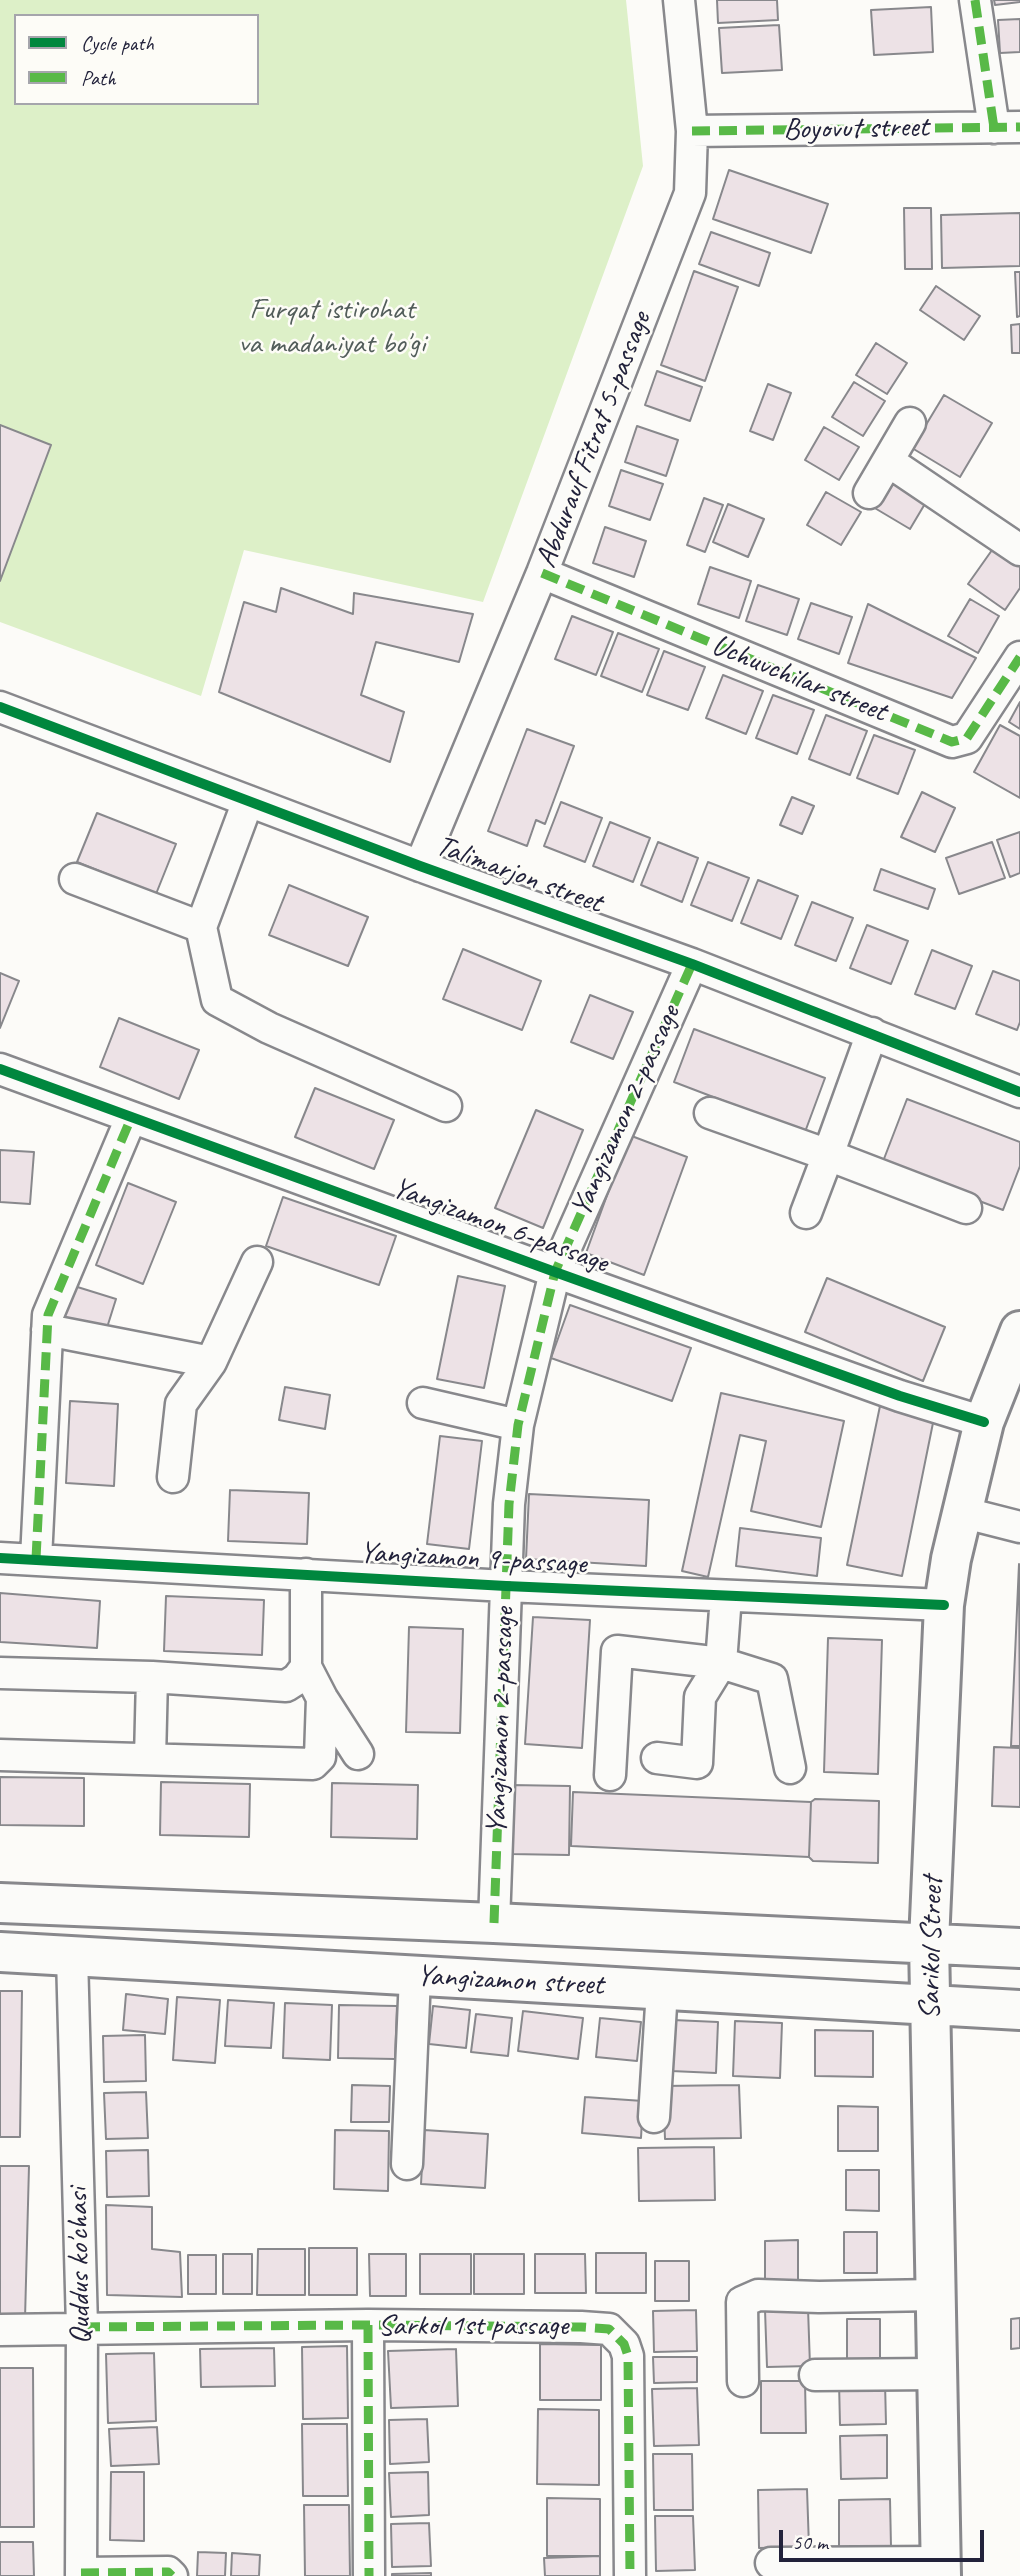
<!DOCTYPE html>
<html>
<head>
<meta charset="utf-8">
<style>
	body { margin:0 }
	#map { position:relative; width:1020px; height:2576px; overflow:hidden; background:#fcfbf8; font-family:Caveat,sans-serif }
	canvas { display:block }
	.legend { position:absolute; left:14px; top:14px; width:245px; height:91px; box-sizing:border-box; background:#fdfcf7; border:2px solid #a5a5ac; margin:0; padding:9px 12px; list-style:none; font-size:21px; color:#22223b }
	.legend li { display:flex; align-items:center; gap:14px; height:35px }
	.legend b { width:35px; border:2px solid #a5a5ac }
	.scale { position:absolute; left:779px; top:2530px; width:205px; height:32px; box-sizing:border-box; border:4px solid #22223b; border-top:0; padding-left:9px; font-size:21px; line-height:24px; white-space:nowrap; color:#22223b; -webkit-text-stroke:5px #fdfcf7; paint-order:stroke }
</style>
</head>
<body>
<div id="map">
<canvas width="1020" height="2576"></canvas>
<ul class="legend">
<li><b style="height:9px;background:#00873e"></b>Cycle path</li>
<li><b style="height:9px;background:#58b947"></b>Path</li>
</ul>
<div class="scale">50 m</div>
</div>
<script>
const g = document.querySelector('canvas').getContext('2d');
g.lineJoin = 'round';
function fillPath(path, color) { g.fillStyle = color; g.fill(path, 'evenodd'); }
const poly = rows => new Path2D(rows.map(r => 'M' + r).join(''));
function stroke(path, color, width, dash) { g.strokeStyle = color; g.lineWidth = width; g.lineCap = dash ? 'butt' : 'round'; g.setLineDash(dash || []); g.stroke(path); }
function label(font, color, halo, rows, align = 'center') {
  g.font = font + ' Caveat,sans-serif'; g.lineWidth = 5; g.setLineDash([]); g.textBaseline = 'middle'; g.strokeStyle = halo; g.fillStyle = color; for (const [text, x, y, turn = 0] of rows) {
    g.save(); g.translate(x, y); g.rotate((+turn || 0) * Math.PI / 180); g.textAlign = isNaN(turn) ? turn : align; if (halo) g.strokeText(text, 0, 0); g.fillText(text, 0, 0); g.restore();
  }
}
const green = poly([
	[0,0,626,0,643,166,483,602,244,550,201,696,0,622],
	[16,16,257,16,257,103,16,103]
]);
const building = poly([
	[717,0,777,0,778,20,718,23,717,0],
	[994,0,1020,0,1020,2,995,5,994,0],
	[931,7,933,52,874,55,871,10,931,7],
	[1020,19,1020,52,1000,53,998,20,1020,19],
	[779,25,782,70,722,73,719,28,779,25],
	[729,170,828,204,811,253,713,219,729,170],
	[904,208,931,208,932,269,905,269,904,208],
	[1020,213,1020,266,942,268,941,215,1020,213],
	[711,232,770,253,759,286,699,264,711,232],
	[694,271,738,287,705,381,661,365,694,271],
	[1015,272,1020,272,1020,316,1017,317,1015,272],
	[936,286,980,316,964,340,920,310,936,286],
	[1020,324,1020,353,1012,353,1011,325,1020,324],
	[876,343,907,363,887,394,856,375,876,343],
	[657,371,702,387,690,421,645,405,657,371],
	[854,382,885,401,863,436,832,417,854,382],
	[768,384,791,393,773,440,750,431,768,384],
	[944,395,992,423,960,477,912,448,944,395],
	[0,425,51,445,0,581,0,425],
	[637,426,678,440,666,476,625,462,637,426],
	[824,427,859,447,839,480,805,460,824,427],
	[621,470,663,484,650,520,609,506,621,470],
	[892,474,929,497,910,529,873,507,892,474],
	[826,492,861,512,841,545,807,525,826,492],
	[704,498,723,505,705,552,687,545,704,498],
	[728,504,764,519,748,557,713,542,728,504],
	[605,527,646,541,634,577,593,563,605,527],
	[997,543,1020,559,1020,588,1005,610,968,584,997,543],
	[710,567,751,581,739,618,698,604,710,567],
	[758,585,799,599,787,635,746,621,758,585],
	[281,588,353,614,354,593,473,614,459,662,376,642,361,695,404,712,390,762,219,692,244,602,276,612,281,588],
	[970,599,999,616,978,653,948,636,970,599],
	[811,603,852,617,839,654,798,639,811,603],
	[868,604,976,658,952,698,848,663,868,604],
	[572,616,613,632,596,675,555,659,572,616],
	[618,633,659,649,642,692,601,676,618,633],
	[664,651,705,667,688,710,647,695,664,651],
	[723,675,763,691,746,734,706,718,723,675],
	[773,695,814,710,797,754,756,738,773,695],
	[1020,702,1020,729,1009,722,1020,702],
	[826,715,867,731,850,775,809,759,826,715],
	[1000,725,1020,736,1020,798,974,772,1000,725],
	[527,729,574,746,545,824,536,820,527,846,488,831,527,729],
	[874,735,915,750,898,794,857,778,874,735],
	[922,792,955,808,935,852,901,837,922,792],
	[792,797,814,806,802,834,780,825,792,797],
	[561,802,602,818,585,862,544,846,561,802],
	[97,813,176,844,156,894,77,862,97,813],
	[610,822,650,838,633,882,593,866,610,822],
	[1020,832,1020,873,1010,877,997,840,1020,832],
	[658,842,698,858,682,902,641,885,658,842],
	[992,842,1005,878,959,894,946,858,992,842],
	[708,862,749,878,732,921,691,905,708,862],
	[881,869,935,889,928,909,874,890,881,869],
	[758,880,798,896,781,939,741,923,758,880],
	[289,885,368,917,348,966,269,935,289,885],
	[812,902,853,918,836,961,795,945,812,902],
	[867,925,908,941,891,984,850,968,867,925],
	[463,949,541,981,522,1030,443,999,463,949],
	[932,950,972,966,955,1009,915,994,932,950],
	[993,971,1020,981,1020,1022,1017,1030,976,1014,993,971],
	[0,973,19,981,0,1028,0,973],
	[590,995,633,1012,613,1059,571,1042,590,995],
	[119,1018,199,1050,179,1099,100,1067,119,1018],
	[694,1029,825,1078,805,1132,674,1082,694,1029],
	[315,1088,394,1120,374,1169,295,1137,315,1088],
	[907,1099,1020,1142,1020,1166,1003,1210,882,1164,907,1099],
	[536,1110,583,1130,543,1228,495,1208,536,1110],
	[629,1135,687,1157,644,1275,586,1253,629,1135],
	[0,1150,34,1152,30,1204,0,1202,0,1150],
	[128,1183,176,1202,143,1284,96,1265,128,1183],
	[283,1197,396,1236,379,1285,266,1246,283,1197],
	[458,1276,505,1286,484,1388,437,1379,458,1276],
	[827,1278,945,1327,923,1381,805,1332,827,1278],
	[71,1285,116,1299,105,1334,60,1320,71,1285],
	[570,1305,691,1348,672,1401,551,1358,570,1305],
	[285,1387,330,1395,325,1429,279,1420,285,1387],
	[721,1393,844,1421,821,1527,751,1511,766,1441,740,1435,708,1577,682,1571,721,1393],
	[70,1401,118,1404,114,1486,66,1483,70,1401],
	[880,1406,934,1418,902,1576,847,1565,880,1406],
	[440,1436,482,1441,469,1549,427,1544,440,1436],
	[230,1490,309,1493,307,1544,228,1541,230,1490],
	[529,1494,649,1500,646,1566,526,1559,529,1494],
	[740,1528,821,1538,817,1576,736,1566,740,1528],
	[1019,1564,1020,1746,1011,1746,1019,1564],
	[0,1593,100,1601,97,1648,0,1642,0,1593],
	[166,1596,264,1600,262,1655,164,1651,166,1596],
	[533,1617,590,1620,582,1748,525,1744,533,1617],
	[409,1627,463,1629,460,1733,406,1732,409,1627],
	[828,1638,882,1640,878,1774,824,1772,828,1638],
	[994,1747,1020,1748,1020,1807,992,1806,994,1747],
	[0,1777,84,1778,84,1826,0,1825,0,1777],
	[161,1782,250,1784,249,1837,160,1835,161,1782],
	[332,1783,418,1785,417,1839,331,1837,332,1783],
	[511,1785,570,1786,569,1855,510,1854,511,1785],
	[573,1792,811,1802,809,1857,571,1846,573,1792],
	[815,1799,879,1801,878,1863,813,1861,809,1857,811,1802,815,1799],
	[0,1991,22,1991,20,2137,0,2137,0,1991],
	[126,1994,168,1999,165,2034,123,2030,126,1994],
	[177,1997,220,2000,215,2063,173,2060,177,1997],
	[228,2000,274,2003,271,2048,225,2046,228,2000],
	[285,2003,332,2005,330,2060,283,2058,285,2003],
	[339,2005,397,2006,395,2059,338,2058,339,2005],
	[433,2006,470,2010,466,2048,429,2044,433,2006],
	[523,2011,583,2018,578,2059,518,2051,523,2011],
	[476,2014,512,2018,508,2056,471,2052,476,2014],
	[600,2018,641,2022,637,2061,596,2057,600,2018],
	[673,2020,718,2022,716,2073,671,2071,673,2020],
	[735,2021,782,2023,780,2078,733,2076,735,2021],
	[815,2030,873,2031,873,2077,815,2076,815,2030],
	[145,2035,146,2081,104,2082,103,2036,145,2035],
	[352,2085,390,2086,389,2122,351,2122,352,2085],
	[739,2085,741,2138,665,2139,663,2086,739,2085],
	[146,2092,148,2138,106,2139,104,2093,146,2092],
	[585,2097,643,2101,641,2138,582,2133,585,2097],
	[838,2106,878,2107,878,2151,838,2151,838,2106],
	[335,2130,389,2131,388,2191,334,2189,335,2130],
	[424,2130,488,2134,485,2188,421,2184,424,2130],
	[714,2147,715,2200,639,2201,638,2148,714,2147],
	[148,2150,149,2196,107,2197,106,2151,148,2150],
	[0,2166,29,2166,25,2319,0,2318,0,2166],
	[846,2170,879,2170,879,2211,846,2210,846,2170],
	[106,2205,152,2207,152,2249,180,2252,182,2297,107,2295,106,2205],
	[844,2232,877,2232,877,2273,844,2273,844,2232],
	[798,2240,798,2281,765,2281,765,2241,798,2240],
	[309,2248,357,2248,357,2295,309,2295,309,2248],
	[258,2249,305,2249,305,2295,257,2295,258,2249],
	[596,2253,646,2253,646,2293,596,2293,596,2253],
	[223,2254,252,2254,252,2294,223,2294,223,2254],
	[369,2254,406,2254,406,2296,370,2296,369,2254],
	[420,2254,471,2254,471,2294,420,2294,420,2254],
	[474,2254,524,2254,524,2294,474,2294,474,2254],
	[535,2254,585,2254,586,2293,535,2293,535,2254],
	[188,2255,216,2255,216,2294,188,2294,188,2255],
	[655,2261,689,2261,689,2301,655,2301,655,2261],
	[808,2308,810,2366,767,2367,765,2310,808,2308],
	[696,2310,697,2351,654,2352,653,2311,696,2310],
	[1020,2318,1020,2348,1011,2349,1011,2319,1020,2318],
	[847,2319,880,2319,880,2360,847,2360,847,2319],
	[540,2344,601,2345,601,2400,540,2400,540,2344],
	[347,2346,348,2418,303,2419,302,2347,347,2346],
	[274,2348,275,2386,201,2387,200,2349,274,2348],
	[456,2349,458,2406,391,2408,388,2351,456,2349],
	[154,2353,156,2421,108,2423,106,2354,154,2353],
	[653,2357,697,2357,697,2382,654,2383,653,2357],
	[0,2368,33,2368,34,2527,0,2527,0,2368],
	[761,2381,805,2381,806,2433,761,2433,761,2381],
	[839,2382,885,2382,886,2424,840,2425,839,2382],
	[697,2388,699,2445,654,2446,652,2389,697,2388],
	[538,2409,599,2410,599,2485,537,2484,538,2409],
	[427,2419,429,2462,390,2464,389,2420,427,2419],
	[302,2424,347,2424,348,2496,303,2496,302,2424],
	[157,2427,159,2464,111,2466,109,2429,157,2427],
	[887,2435,887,2478,841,2479,840,2436,887,2435],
	[653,2454,692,2454,693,2510,654,2510,653,2454],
	[111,2472,144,2472,144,2541,110,2540,111,2472],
	[428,2472,429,2515,391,2517,389,2473,428,2472],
	[807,2489,809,2547,759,2548,758,2490,807,2489],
	[547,2498,600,2499,600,2556,547,2556,547,2498],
	[890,2499,891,2547,839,2548,839,2500,890,2499],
	[304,2505,349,2505,350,2576,305,2576,304,2505],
	[655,2516,693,2516,695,2570,656,2571,655,2516],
	[429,2523,431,2566,392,2567,391,2524,429,2523],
	[0,2542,33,2542,34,2576,0,2576,0,2542],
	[198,2552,226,2553,225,2576,197,2576,198,2552],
	[232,2553,260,2555,259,2576,231,2576,232,2553],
	[600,2556,600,2576,545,2576,544,2558,600,2556],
	[431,2573,431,2576,392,2576,392,2574,431,2573]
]);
const minor = poly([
	[975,0,994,128],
	[692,131,1020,127],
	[888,461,1020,550],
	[869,493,910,423],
	[542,573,952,742,967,738,1020,657],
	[0,707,420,866,692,964,1020,1092],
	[248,801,201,927,217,1000,269,1028,446,1106],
	[420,866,542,573,690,193,692,131,679,0],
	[75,879,201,927],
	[0,1069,555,1272,900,1396,984,1422],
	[710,1113,828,1155,872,1033],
	[806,1213,828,1155,966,1208],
	[47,1330,211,1362,257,1262],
	[423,1403,518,1425],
	[173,1477,181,1404,211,1362],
	[961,1512,1020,1527],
	[0,1558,506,1586,944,1605],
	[36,1559,48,1315,131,1118],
	[306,1574,306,1667,322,1698,358,1754],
	[0,1673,152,1677,286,1686,297,1679,306,1667],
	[0,1755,313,1764,320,1757,322,1698],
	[657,1758,697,1763,700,1697,721,1663,726,1596],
	[150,1759,152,1677],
	[610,1775,617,1651,721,1663,772,1679,790,1768],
	[494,1923,509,1504,518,1425,555,1272,692,964],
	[72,1956,82,2327,81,2576],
	[654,2117,662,1990],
	[407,2164,415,1976],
	[368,2325,369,2576],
	[0,2330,368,2325,581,2327,609,2329,624,2344,628,2356,630,2576],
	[815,2375,937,2374],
	[743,2381,742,2302,758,2295,819,2297,936,2295],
	[771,2563,940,2562],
	[81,2573,168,2572,172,2576]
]);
const major = poly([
	[0,1903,494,1923,1020,1948],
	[0,1952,1020,2010],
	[941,2576,929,1942,944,1605,951,1559,984,1422,1020,1331]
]);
const quiet = poly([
	[975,0,994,128],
	[692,131,1020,127],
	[542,573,952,742,967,738,1020,657],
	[36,1559,48,1315,131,1118],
	[494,1923,509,1504,518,1425,555,1272,692,964],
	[368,2325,369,2576],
	[82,2327,368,2325,581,2327,609,2329,624,2344,628,2356,630,2576],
	[81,2573,168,2572,172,2576]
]);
const cycleway = poly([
	[0,707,420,866,692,964,1020,1092],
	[0,1069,555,1272,900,1396,984,1422],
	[0,1558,506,1586,944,1605]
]);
const streetNames = [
	["Boyovut street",856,129,-1],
	["Abdurauf Fitrat 5-passage",594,440,-69],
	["Uchuvchilar street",799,679,22],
	["Talimarjon street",519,875,20],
	["Yangizamon 2-passage",626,1111,-66],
	["Yangizamon 6-passage",500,1226,20],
	["Yangizamon 9-passage",473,1559,3],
	["Yangizamon 2-passage",501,1721,-88],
	["Sarikol Street",932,1948,-89],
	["Yangizamon street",510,1981,3],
	["Quddus ko'chasi",80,2266,-91],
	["Sarkol 1st passage",473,2326]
];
const parkNames = [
	["Furqat istirohat",332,310],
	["va madaniyat bo'gi",332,344]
];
fillPath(green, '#ddf0c8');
fillPath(building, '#ede2e6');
stroke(building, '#88888c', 2);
stroke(minor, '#88888c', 35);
stroke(major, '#88888c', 44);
stroke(minor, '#fbfbf9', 30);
stroke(major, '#fbfbf9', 38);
stroke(quiet, '#58b947', 9, [18, 9]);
stroke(cycleway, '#00873e', 10);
label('30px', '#22223b', '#fdfcf7', streetNames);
label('30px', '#525d5a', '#fdfcf7', parkNames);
</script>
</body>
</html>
